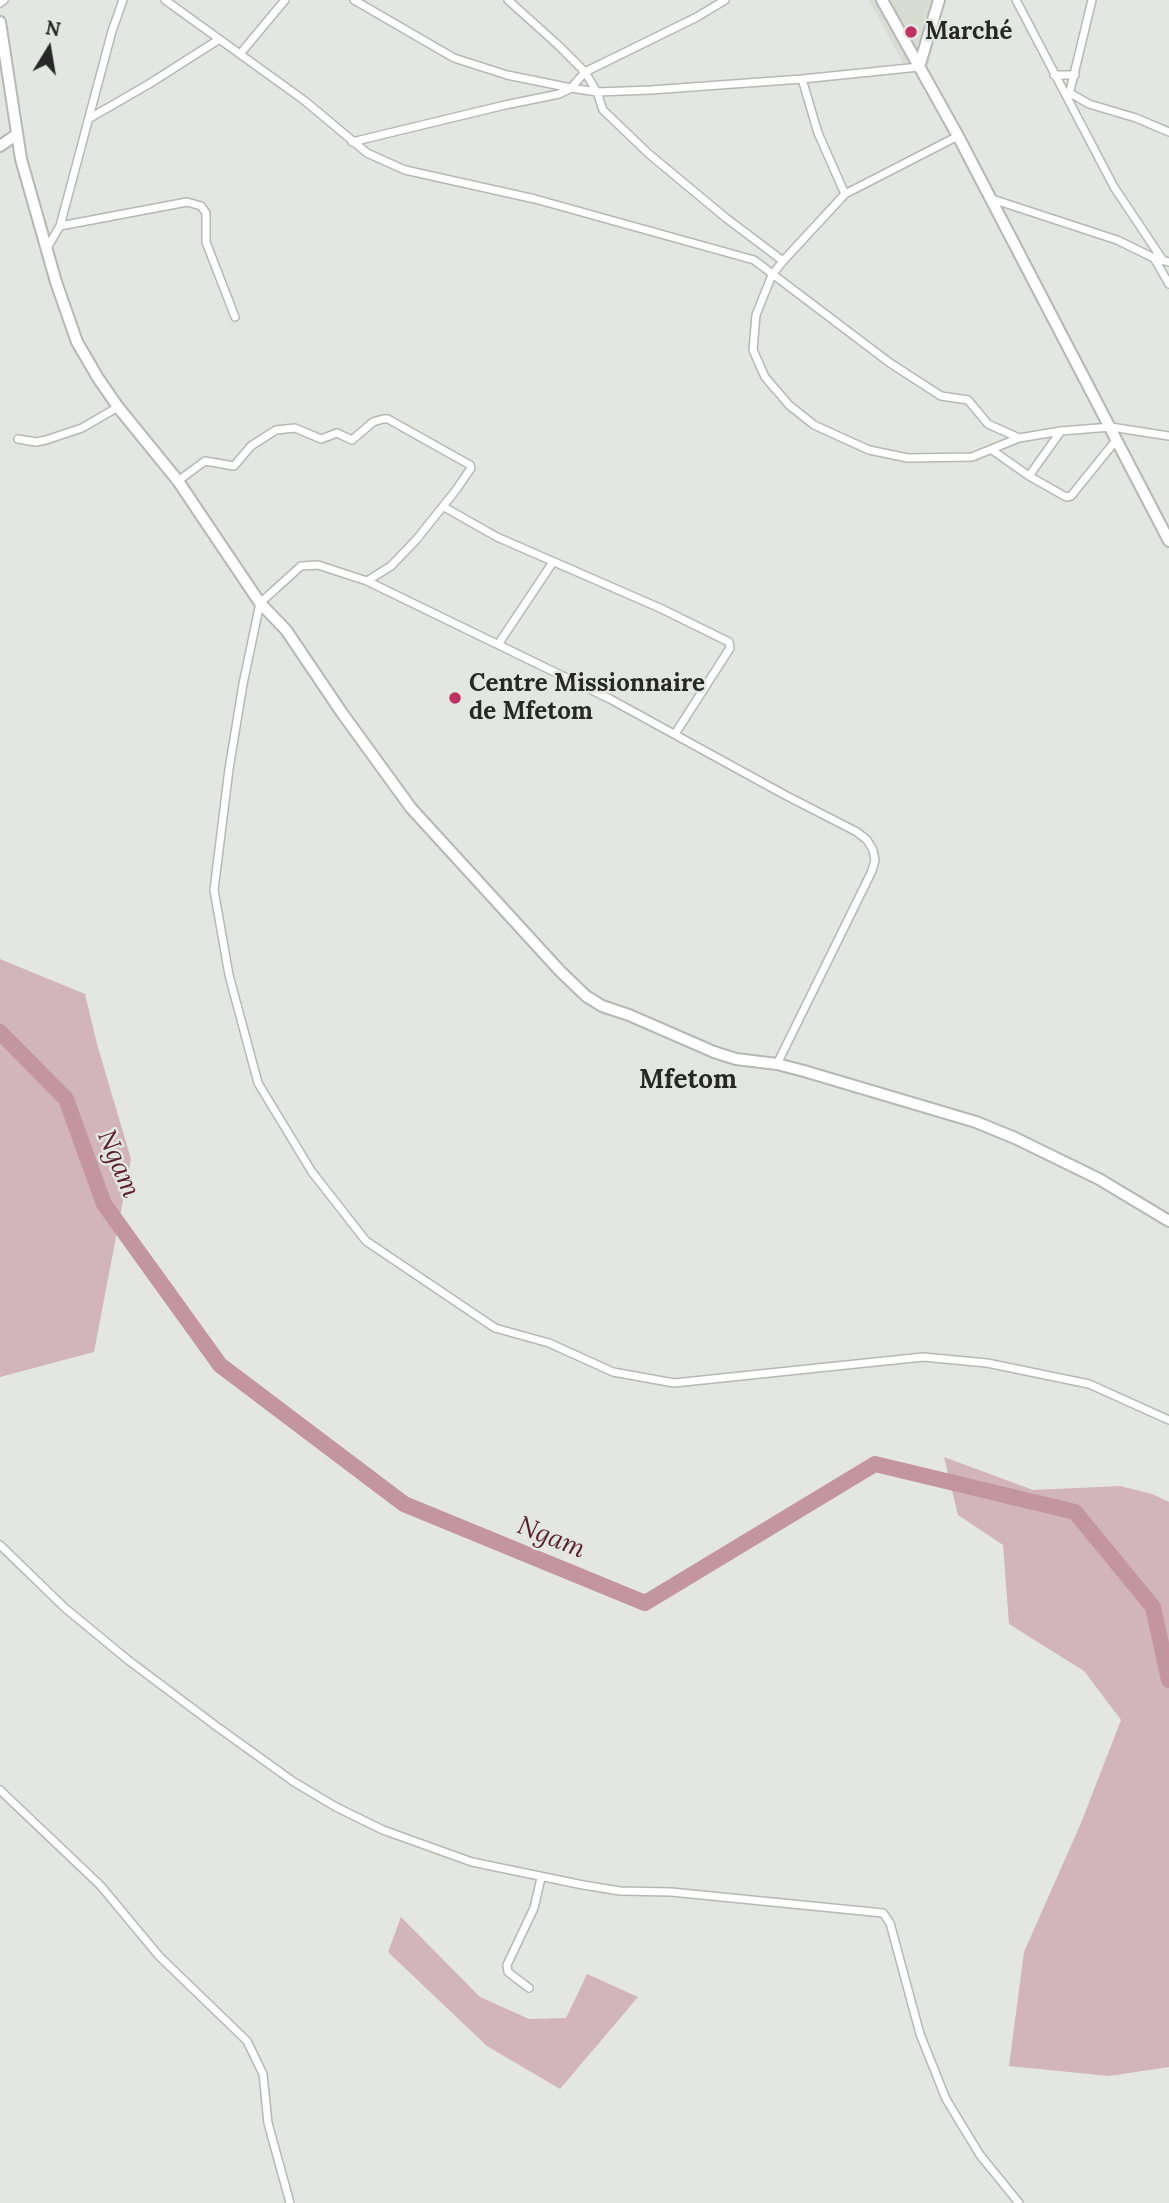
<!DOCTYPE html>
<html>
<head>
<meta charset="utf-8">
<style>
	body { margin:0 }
	#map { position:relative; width:1169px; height:2203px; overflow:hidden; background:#e4e6e2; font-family:Lora,serif }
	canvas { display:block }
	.north { position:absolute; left:14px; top:14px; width:70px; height:70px; -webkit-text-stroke:5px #e4e6e2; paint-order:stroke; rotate:11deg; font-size:19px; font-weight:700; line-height:28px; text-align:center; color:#272726 }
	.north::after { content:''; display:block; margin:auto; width:24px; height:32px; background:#272726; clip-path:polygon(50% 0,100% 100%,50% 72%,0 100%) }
</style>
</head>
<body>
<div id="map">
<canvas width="1169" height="2203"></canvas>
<div class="north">N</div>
</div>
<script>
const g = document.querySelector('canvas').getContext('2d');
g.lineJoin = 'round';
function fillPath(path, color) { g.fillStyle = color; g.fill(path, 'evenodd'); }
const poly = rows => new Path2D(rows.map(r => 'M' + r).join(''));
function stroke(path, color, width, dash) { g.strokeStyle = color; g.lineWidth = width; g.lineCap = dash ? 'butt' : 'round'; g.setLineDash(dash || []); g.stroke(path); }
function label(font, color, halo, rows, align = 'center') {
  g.font = font + ' Lora,serif'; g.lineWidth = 5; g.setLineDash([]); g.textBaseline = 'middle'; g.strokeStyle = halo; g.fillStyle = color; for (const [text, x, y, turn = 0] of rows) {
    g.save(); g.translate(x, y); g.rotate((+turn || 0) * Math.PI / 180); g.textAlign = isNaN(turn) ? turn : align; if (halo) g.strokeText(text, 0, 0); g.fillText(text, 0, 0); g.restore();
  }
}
const built = poly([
	[869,0,945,0,928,65,918,76,903,63]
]);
const green = poly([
	[0,959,85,994,97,1044,131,1159,94,1352,0,1377],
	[944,1457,1033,1490,1120,1486,1152,1494,1169,1502,1169,2067,1109,2076,1009,2066,1024,1952,1081,1823,1121,1720,1084,1671,1009,1624,1003,1545,958,1515],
	[401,1917,480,1997,529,2019,566,2018,587,1974,638,1997,560,2089,487,2046,388,1952]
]);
const river = poly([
	[0,1032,66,1099,104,1204,220,1365,404,1504,645,1603,875,1464,1075,1512,1153,1607,1169,1680]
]);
const street = poly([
	[165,0,305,101,367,153,405,170,535,199,754,260,890,363,941,396,968,400,988,424,1019,438],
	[354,0,454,58,507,75,571,88,585,72,597,92,651,90,802,79],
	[508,0,558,45,585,72,697,17,725,0],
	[1016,0,1114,187,1162,259],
	[0,3,4,0],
	[240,54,285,0],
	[1054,75,1075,75],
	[1070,93,1089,104,1136,118,1169,132],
	[1069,95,1092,0],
	[90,118,149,84,218,40],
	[958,136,845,194,783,261,772,275,756,315,753,350,765,377,789,405,814,425,869,450,908,458,972,457,1019,438,1061,431,1111,427,1169,436],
	[352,142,505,105,559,94,571,88,597,92,603,110,649,154,726,218,783,261],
	[845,194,818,133,802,79,919,67],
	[989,198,1117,240,1154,258,1169,262],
	[60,226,187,202,201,206,206,213,206,242,235,317],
	[47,248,60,226,112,31,123,0],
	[1154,258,1169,284],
	[18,439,36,442,46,440,82,428,118,407],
	[992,450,1029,476,1066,497,1071,496,1117,439],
	[1029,476,1061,431],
	[178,481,205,461,234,466,251,446,276,430,295,428,321,439,337,433,352,440,373,422,383,419,388,419,470,465,471,468,456,490,416,540,391,566,367,581],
	[444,507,497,537,662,609,729,642,730,648,675,734],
	[499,643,553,562],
	[777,1064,872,871,875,860,873,850,867,840,857,832,785,795,610,699,367,581,318,565,301,566,260,603,243,684,229,769,214,890,229,975,258,1083,312,1172,366,1241,495,1328,549,1343,613,1372,674,1383,923,1357,987,1363,1089,1384,1169,1420],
	[0,1545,65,1608,128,1660,216,1726,294,1782,336,1807,383,1830,472,1862,583,1885,620,1891,671,1892,883,1913,890,1923,920,2034,946,2099,980,2155,1019,2203],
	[0,1790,100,1885,159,1956,247,2041,263,2074,268,2123,290,2203],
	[529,1988,508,1972,507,1965,534,1908,541,1878]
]);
const secondary = poly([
	[882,0,958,136,1169,541],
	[0,22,21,159,56,282,77,342,98,378,118,407,178,481,260,603,286,630,342,713,411,808,560,971,586,996,602,1006,629,1015,714,1052,736,1059,777,1064,804,1071,976,1122,1015,1138,1099,1179,1169,1221],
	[919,67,939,0],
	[0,146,16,135]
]);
const markers = [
	[911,32,7,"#bf3160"],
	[455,698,7,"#bf3160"]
];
const poiNames = [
	["Marché",925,32],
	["Centre Missionnaire",469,684],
	["de Mfetom",469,712]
];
const neighbourhoodNames = [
	["Mfetom",688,1081]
];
const waterNames = [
	["Ngam",118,1164,67],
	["Ngam",551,1538,22]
];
fillPath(built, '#d7ddd2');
fillPath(green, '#d2b5ba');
stroke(river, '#c3959e', 16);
stroke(street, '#b6b8b4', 10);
stroke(secondary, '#b6b8b4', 14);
stroke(street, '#fff', 7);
stroke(secondary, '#fff', 10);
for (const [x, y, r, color] of markers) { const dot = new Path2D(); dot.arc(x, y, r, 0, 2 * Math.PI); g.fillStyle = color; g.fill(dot); stroke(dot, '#e4e6e2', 2.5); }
label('bold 24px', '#272726', '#e4e6e2', poiNames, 'left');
label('bold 26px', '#272726', '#e4e6e2', neighbourhoodNames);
label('italic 26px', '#581e2e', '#e4e6e2', waterNames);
</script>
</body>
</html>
